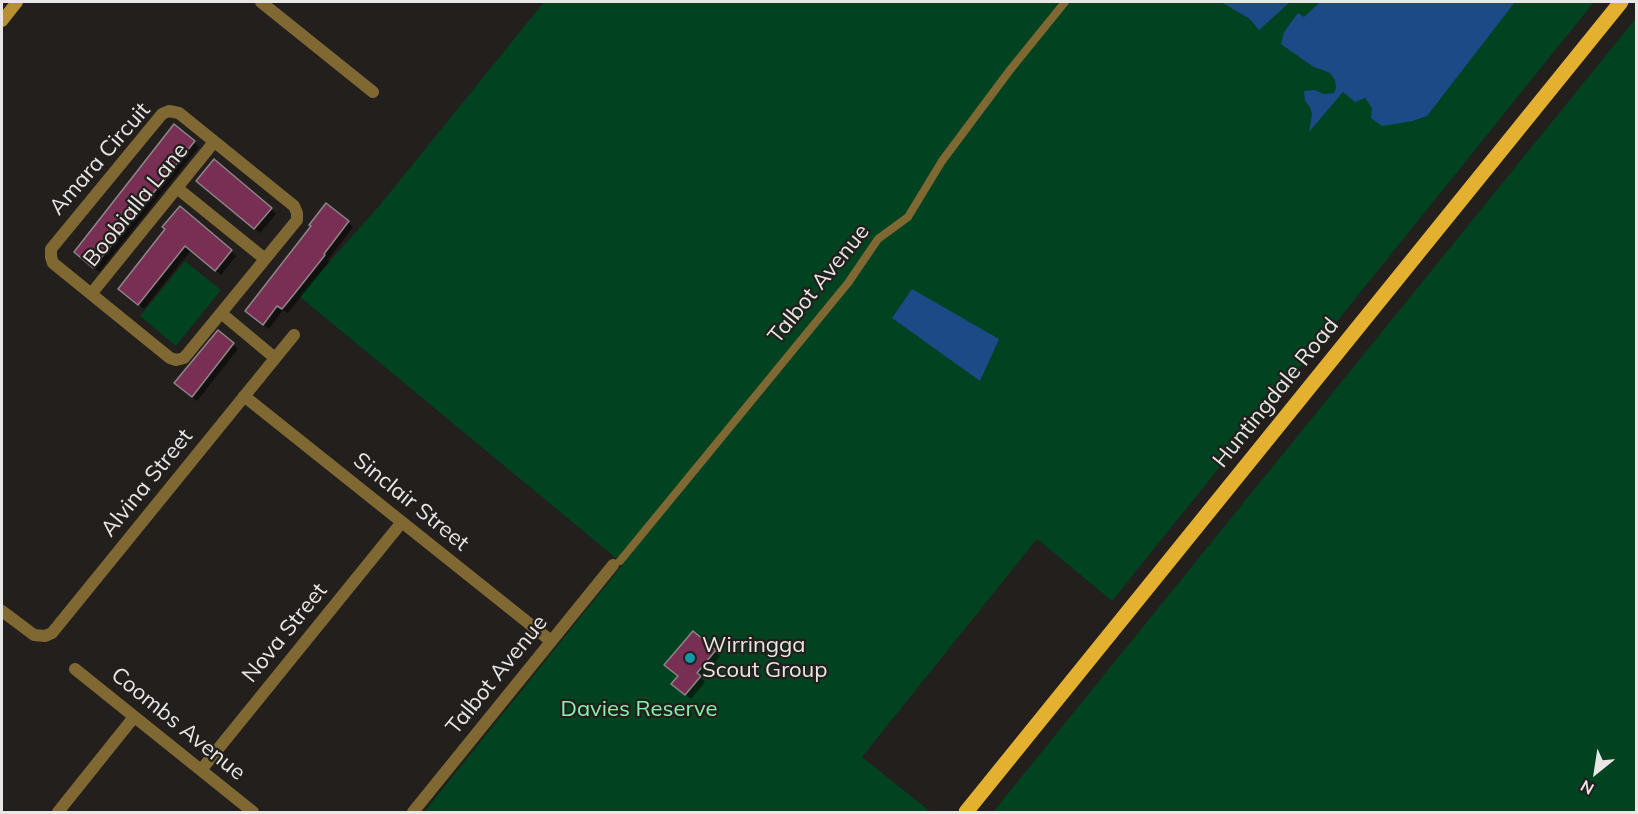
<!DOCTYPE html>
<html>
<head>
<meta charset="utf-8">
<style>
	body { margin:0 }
	#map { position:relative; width:1638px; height:814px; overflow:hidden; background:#221f1d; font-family:Mulish,sans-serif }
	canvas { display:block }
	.frame { position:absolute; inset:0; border:3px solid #e9e7e5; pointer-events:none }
	.north { position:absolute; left:1566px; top:742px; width:60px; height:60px; -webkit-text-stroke:4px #221f1d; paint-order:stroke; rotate:210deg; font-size:16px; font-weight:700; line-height:24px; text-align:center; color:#e9e7e5 }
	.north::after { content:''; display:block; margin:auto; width:21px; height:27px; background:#e9e7e5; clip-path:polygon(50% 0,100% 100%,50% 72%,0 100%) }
</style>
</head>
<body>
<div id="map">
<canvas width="1638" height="814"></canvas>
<div class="frame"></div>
<div class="north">N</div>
</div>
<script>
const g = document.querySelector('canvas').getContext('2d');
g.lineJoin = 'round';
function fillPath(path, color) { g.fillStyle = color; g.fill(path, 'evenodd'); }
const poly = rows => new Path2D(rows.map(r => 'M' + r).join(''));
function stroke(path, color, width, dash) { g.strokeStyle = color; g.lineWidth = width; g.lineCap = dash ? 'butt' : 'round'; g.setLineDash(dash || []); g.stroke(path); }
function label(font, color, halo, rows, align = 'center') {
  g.font = font + ' Mulish,sans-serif'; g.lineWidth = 4.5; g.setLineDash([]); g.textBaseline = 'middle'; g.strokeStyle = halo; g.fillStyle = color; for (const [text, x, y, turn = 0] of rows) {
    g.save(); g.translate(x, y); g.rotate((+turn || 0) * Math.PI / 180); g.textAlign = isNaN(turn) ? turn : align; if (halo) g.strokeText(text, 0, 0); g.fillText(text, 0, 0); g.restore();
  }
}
const green = poly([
	[544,2,1594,2,1112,601,1037,539,862,757,931,812,424,812,623,564,299,296,379,206],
	[1636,18,1636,812,993,812],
	[185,261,221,290,176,346,140,316]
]);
const water = poly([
	[1221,2,1290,2,1259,30,1250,19],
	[1320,2,1515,2,1427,116,1413,121,1382,126,1371,118,1372,108,1365,98,1355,102,1343,92,1309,132,1312,114,1310,107,1305,101,1304,91,1315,90,1323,94,1334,93,1336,88,1335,80,1330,73,1312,66,1281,44,1284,32,1298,13,1304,17],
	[912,289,999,339,980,381,892,318]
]);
const shadow = poly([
	[194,142,199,147,99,272,81,257],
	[203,186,271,209,276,214,260,233],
	[348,222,353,227,328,260,329,262,288,313,283,310,269,329,252,316],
	[166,230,231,251,236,256,221,275,191,250,144,309,125,294],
	[218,332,238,349,197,401,181,388],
	[694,633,720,656,701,678,705,682,691,699,678,689,679,677]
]);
const building = poly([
	[174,124,195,141,93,268,74,252,174,124],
	[214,159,272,208,254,229,196,181,214,159],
	[326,203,349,221,324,254,325,255,295,293,282,309,277,306,263,325,245,311,311,226,309,225,326,203],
	[180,206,232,250,215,271,185,246,138,305,118,289,165,229,162,227,180,206],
	[218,330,234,343,192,397,174,383,218,330],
	[693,631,716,650,697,673,701,676,685,695,671,684,678,676,664,665,693,631]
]);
const lane = poly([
	[620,561,848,283,878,239,908,217,942,161,1010,70,1065,2]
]);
const street = poly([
	[261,2,373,92],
	[177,188,265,259],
	[91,294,214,142],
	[221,313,184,358,176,360,170,358,53,263,51,257,51,249,162,114,169,111,179,113,294,206,297,213,297,220,221,313,275,358],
	[244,396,551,641],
	[2,611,34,635,45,636,52,633,294,335],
	[75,669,253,812],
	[201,770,402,522],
	[58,812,134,717],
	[413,812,613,565]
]);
const secondary = poly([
	[2,21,17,2]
]);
const primary = poly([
	[966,812,1621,2]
]);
const markers = [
	[690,658,6,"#0f9aa8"]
];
const streetNames = [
	["Amara Circuit",100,159,-49],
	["Boobialla Lane",136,205,-51],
	["Talbot Avenue",819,284,-51],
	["Huntingdale Road",1276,393,-51],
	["Alvina Street",147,483,-51],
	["Sinclair Street",411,502,39],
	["Nova Street",285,633,-51],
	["Talbot Avenue",497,675,-51],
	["Coombs Avenue",178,724,39]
];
const poiNames = [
	["Wirringga",702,645],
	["Scout Group",702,670]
];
const parkNames = [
	["Davies Reserve",639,709]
];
fillPath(green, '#014220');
fillPath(water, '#1c4a86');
fillPath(shadow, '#0007');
fillPath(building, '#792e53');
stroke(building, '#8c8789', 1.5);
stroke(lane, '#806833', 8);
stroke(street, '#806833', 12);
stroke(secondary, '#b89034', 12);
stroke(primary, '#e3b030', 15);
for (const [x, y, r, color] of markers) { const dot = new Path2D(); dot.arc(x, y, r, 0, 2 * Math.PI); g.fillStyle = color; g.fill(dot); stroke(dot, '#221f1d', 2); }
label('22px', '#e9e7e5', '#221f1d', streetNames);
label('22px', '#e9e7e5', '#221f1d', poiNames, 'left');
label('22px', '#86f2aa', '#221f1d', parkNames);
</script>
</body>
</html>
